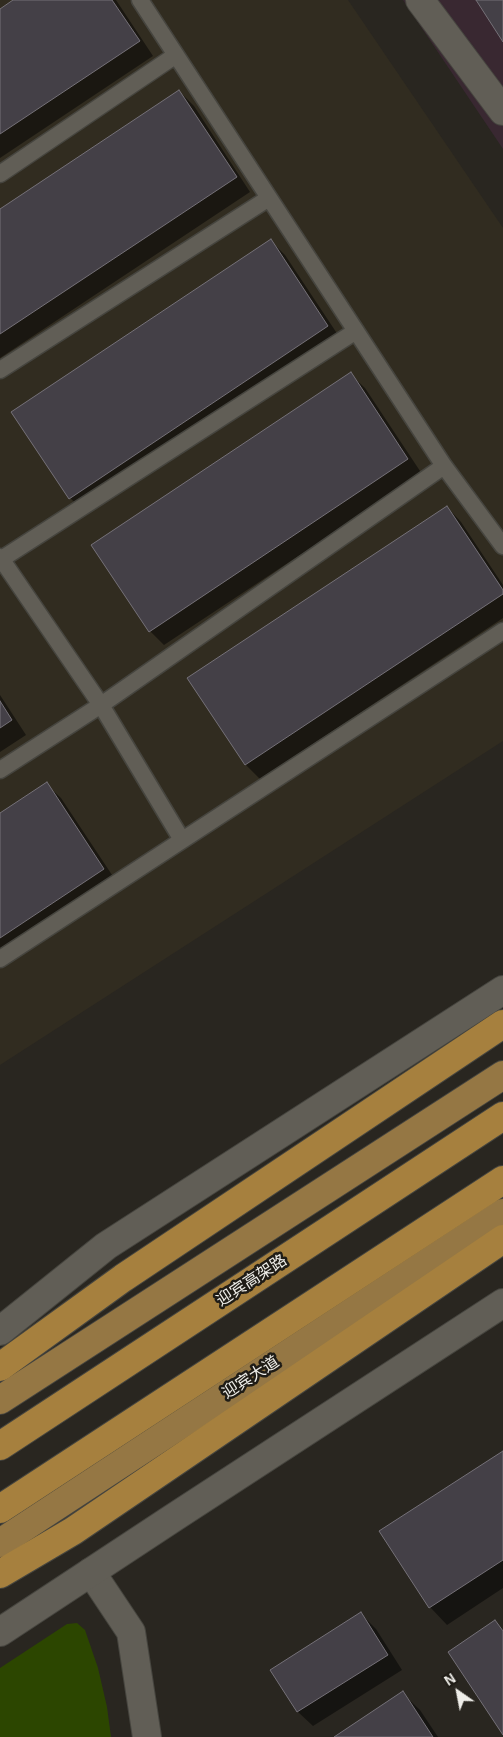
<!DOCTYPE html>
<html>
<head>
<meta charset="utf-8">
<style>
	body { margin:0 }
	#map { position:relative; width:503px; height:1737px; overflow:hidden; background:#292620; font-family:Helvetica,sans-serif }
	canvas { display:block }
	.north { position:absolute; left:433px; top:1667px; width:50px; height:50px; -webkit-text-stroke:4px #1f1c16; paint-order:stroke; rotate:327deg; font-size:14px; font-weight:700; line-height:20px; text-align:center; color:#efeee9 }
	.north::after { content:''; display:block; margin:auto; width:18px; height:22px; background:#efeee9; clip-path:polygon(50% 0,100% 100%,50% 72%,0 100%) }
</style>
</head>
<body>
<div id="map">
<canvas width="503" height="1737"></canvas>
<div class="north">N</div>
</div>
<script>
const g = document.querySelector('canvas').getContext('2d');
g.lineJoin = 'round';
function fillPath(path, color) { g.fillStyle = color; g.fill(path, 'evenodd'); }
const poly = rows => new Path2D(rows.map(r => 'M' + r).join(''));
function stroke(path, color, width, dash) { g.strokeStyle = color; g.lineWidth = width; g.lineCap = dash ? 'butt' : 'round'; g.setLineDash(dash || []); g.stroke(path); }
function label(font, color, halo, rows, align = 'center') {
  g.font = font + ' Helvetica,"Noto Sans SC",sans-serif'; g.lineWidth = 5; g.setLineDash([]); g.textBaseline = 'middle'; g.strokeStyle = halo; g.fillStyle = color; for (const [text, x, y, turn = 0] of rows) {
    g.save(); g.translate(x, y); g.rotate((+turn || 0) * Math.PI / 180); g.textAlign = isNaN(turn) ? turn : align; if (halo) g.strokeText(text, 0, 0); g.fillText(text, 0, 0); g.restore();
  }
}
const commercial = poly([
	[403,0,503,0,503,149]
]);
const built = poly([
	[0,0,348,0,503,228,503,741,0,1065]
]);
const green = poly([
	[77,1623,85,1630,98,1668,107,1707,111,1737,0,1737,0,1668,67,1624]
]);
const shadow = poly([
	[16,0,116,0,153,56,0,158,0,10],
	[179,91,194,106,250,192,0,358,0,210],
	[271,241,285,255,342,341,85,512,70,498],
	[350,374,365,388,422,474,164,645,150,631],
	[447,507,461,522,503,585,503,618,260,779,246,765,189,679],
	[0,695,26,735,0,752],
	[46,784,61,798,118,884,0,963,0,815],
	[503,1452,503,1588,447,1625,430,1607],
	[361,1614,376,1629,402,1670,313,1726,298,1712,272,1670],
	[402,1693,420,1710,438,1737,336,1737]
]);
const building = poly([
	[13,0,112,0,140,41,0,134,0,9,13,0],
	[476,0,503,0,503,42,476,0],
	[179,90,237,177,0,334,0,209,179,90],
	[271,239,328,326,69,499,11,412,271,239],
	[351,372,408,459,149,632,91,545,351,372],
	[447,506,503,590,503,594,245,765,187,678,447,506],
	[0,701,12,720,0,728,0,701],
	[47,782,104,869,0,938,0,813,47,782],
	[503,1451,503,1560,429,1608,379,1531,503,1451],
	[361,1612,388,1655,297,1712,270,1670,361,1612],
	[495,1620,503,1631,503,1735,448,1652,495,1620],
	[403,1691,433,1737,334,1737,403,1691]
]);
const service = poly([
	[140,0,444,466,503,546],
	[0,174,176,55],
	[0,370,269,198],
	[0,557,101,705,182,840],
	[0,560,356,331],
	[0,770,101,705,444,466],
	[0,959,503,631]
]);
const minor = poly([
	[420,0,503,111],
	[91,1572,131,1632,147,1737]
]);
const tertiary = poly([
	[0,1331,106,1246,503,990],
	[0,1632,173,1518,503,1303]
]);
const primary = poly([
	[0,1400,503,1075],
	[0,1543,503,1213]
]);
const trunk = poly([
	[0,1367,123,1278,503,1024],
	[0,1446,503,1116],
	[0,1509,503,1180],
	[0,1574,73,1531,503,1239]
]);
const streetNames = [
	["迎宾高架路",252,1281,-33],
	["迎宾大道",251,1378,-33]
];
fillPath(commercial, '#392831');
fillPath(built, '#312c20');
fillPath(green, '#2c4600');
fillPath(shadow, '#0007');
fillPath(building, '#444047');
stroke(building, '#757178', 1);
stroke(service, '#46453f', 19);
stroke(minor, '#46453f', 30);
stroke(tertiary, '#46453f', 30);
stroke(primary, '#46453f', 30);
stroke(trunk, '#46453f', 30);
stroke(service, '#615e56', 16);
stroke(minor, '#615e56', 28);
stroke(tertiary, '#615e56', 28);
stroke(primary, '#957744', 28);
stroke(trunk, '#a6803e', 28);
label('16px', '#efeee9', '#1f1c16', streetNames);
</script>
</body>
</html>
